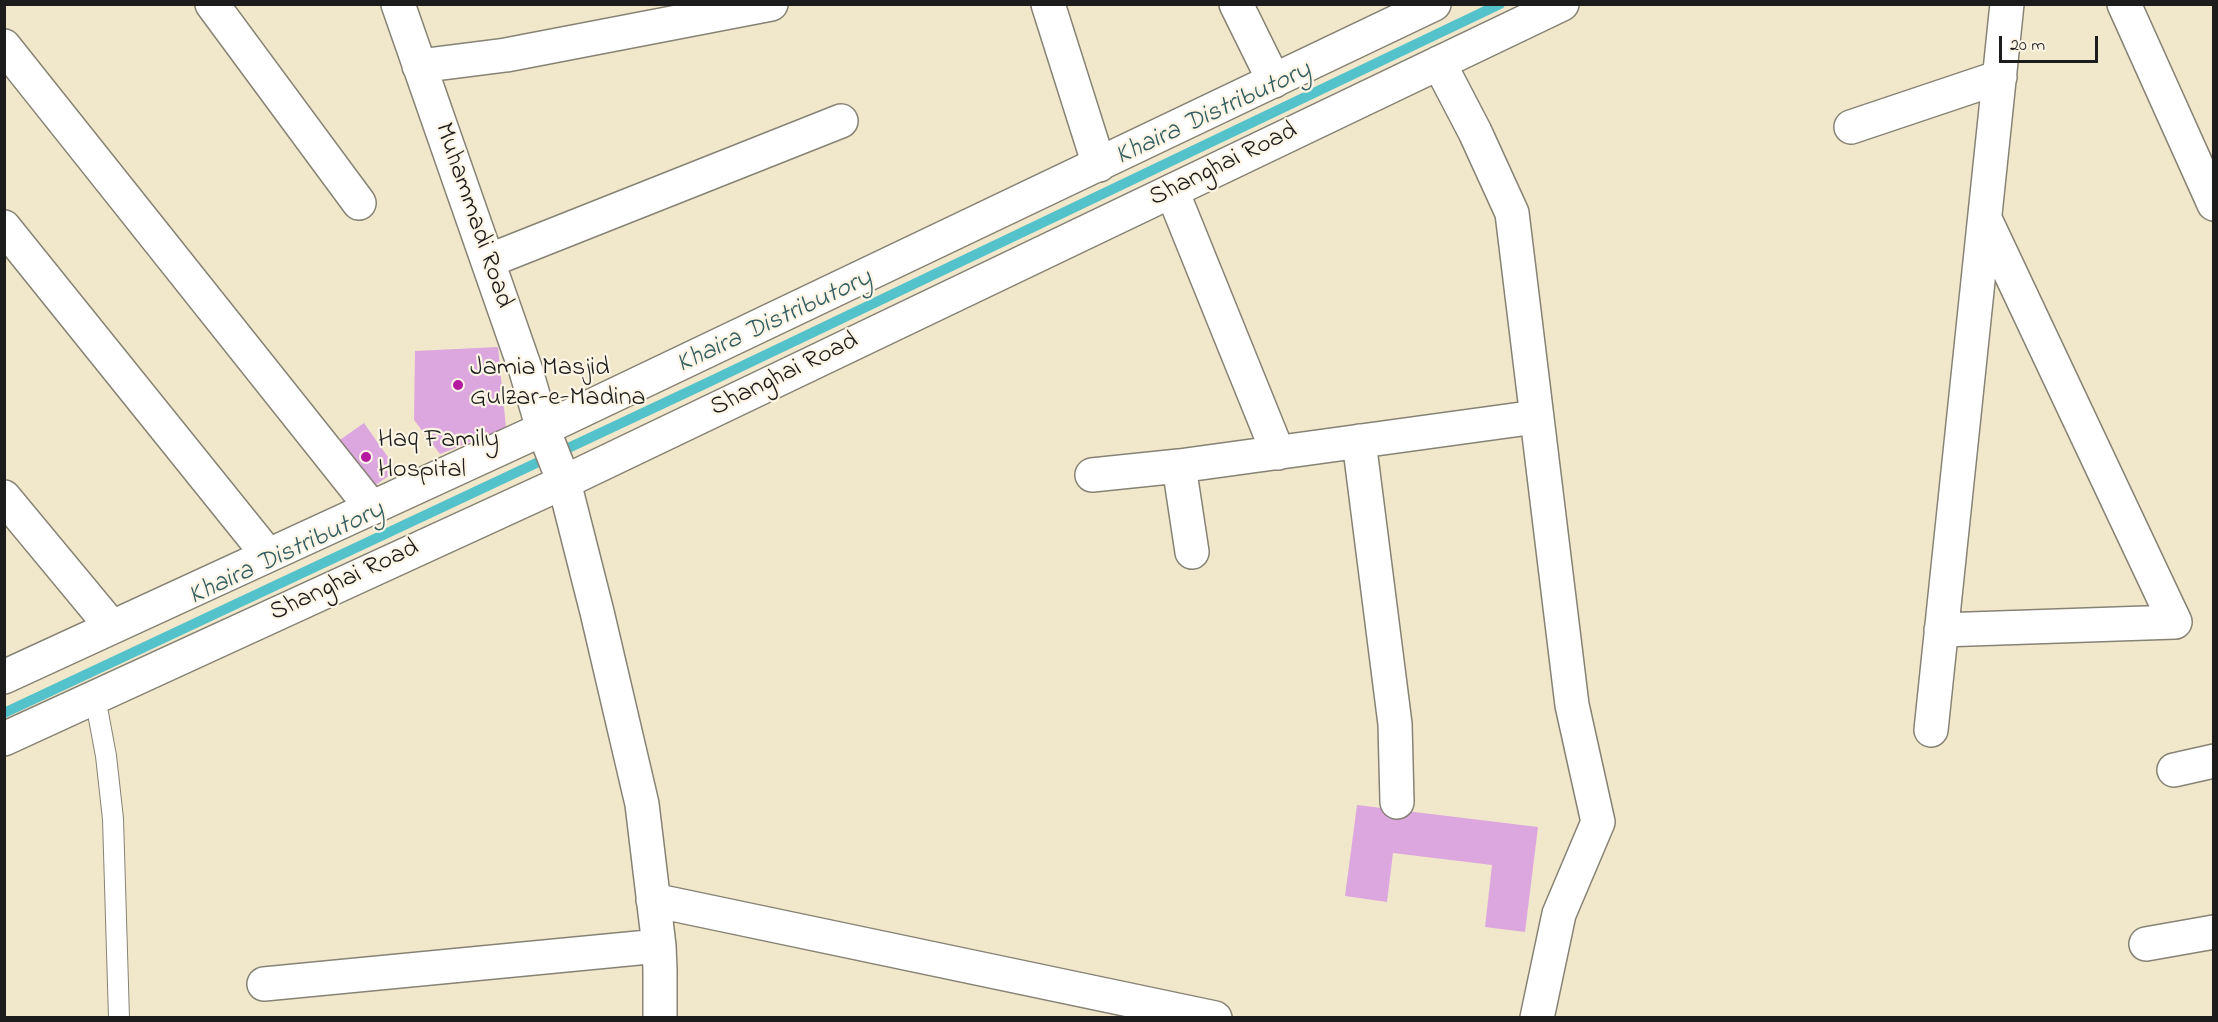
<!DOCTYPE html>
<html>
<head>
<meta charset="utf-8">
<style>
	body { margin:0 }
	#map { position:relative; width:2218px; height:1022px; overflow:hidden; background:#f1e8cc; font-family:"Indie Flower",sans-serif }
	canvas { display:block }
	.frame { position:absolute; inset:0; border:6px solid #1c1c1c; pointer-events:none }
	.scale { position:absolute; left:1999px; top:36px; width:99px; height:27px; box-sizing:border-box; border:3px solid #1c1c1c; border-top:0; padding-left:8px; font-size:18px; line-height:21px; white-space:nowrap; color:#1c1c1c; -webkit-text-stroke:4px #fcf5e5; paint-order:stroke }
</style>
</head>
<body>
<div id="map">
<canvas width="2218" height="1022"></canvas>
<div class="frame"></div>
<div class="scale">20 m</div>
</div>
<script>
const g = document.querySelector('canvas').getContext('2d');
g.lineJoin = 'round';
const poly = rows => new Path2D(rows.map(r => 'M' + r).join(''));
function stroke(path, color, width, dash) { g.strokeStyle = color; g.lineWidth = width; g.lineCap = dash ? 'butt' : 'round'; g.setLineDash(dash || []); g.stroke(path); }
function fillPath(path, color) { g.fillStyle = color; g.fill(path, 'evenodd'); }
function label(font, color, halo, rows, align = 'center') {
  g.font = font + ' "Indie Flower",sans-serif'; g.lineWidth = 4.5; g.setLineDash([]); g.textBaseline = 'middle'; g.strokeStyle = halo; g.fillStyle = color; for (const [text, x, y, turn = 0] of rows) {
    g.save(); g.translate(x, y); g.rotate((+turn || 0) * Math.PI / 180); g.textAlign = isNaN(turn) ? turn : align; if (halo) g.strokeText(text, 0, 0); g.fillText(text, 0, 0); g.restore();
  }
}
const stream = poly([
	[4,713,711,381,1500,4]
]);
const building = poly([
	[498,347,506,428,440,454,414,420,415,351],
	[364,423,397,470,367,491,334,444],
	[1357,805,1538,827,1525,932,1485,927,1492,865,1393,853,1387,902,1345,896]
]);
const lane = poly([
	[95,697,106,756,113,819,119,1018]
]);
const street = poly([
	[212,4,359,203],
	[398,4,526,371,543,429,564,482,597,612,642,804,659,946,660,970,660,1018],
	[1048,4,1099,165],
	[1236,4,1274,81],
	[2124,4,2214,204],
	[4,46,372,508],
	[1439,63,1475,132,1512,213,1572,705,1598,822,1559,914,1537,1018],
	[419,66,506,55,771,4],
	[1851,127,2000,77],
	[1172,191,1278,453],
	[4,227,268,555],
	[488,261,841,121],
	[1359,441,1395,724,1397,802],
	[1092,475,1179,466],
	[4,497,111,626],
	[1192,552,1179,466,1536,417],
	[1941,630,2175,622,1985,219],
	[1931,730,2007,4],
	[2174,770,2214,761],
	[653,900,1215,1018],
	[2146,944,2214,932],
	[264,984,659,946]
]);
const primary = poly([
	[4,677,543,429,1434,4],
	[4,739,564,482,1562,4]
]);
const markers = [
	[458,385,6,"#b5179e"],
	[366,457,6,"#b5179e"]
];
const streetNames = [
	["Shanghai Road",1224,166,-26],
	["Muhammadi Road",472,216,71],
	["Shanghai Road",785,376,-26],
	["Shanghai Road",345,582,-25]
];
const poiNames = [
	["Jamia Masjid",470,370],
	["Gulzar-e-Madina",470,400],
	["Haq Family",378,442],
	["Hospital",378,472]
];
const waterNames = [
	["Khaira Distributory",1214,115,-25],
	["Khaira Distributory",775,323,-25],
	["Khaira Distributory",287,555,-25]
];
stroke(stream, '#54c2ca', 10);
fillPath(building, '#dca7df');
stroke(lane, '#868274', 22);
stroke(street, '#868274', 36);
stroke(primary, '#868274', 36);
stroke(lane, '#fff', 20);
stroke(street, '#fff', 33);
stroke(primary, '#fff', 33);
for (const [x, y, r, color] of markers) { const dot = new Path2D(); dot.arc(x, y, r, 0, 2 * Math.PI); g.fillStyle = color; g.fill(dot); stroke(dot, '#fcf5e5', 2); }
label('26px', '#1c1c1c', '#fcf5e5', streetNames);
label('26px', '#1c1c1c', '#fcf5e5', poiNames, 'left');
label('italic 27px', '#325e62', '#fcf5e5', waterNames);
</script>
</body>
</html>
